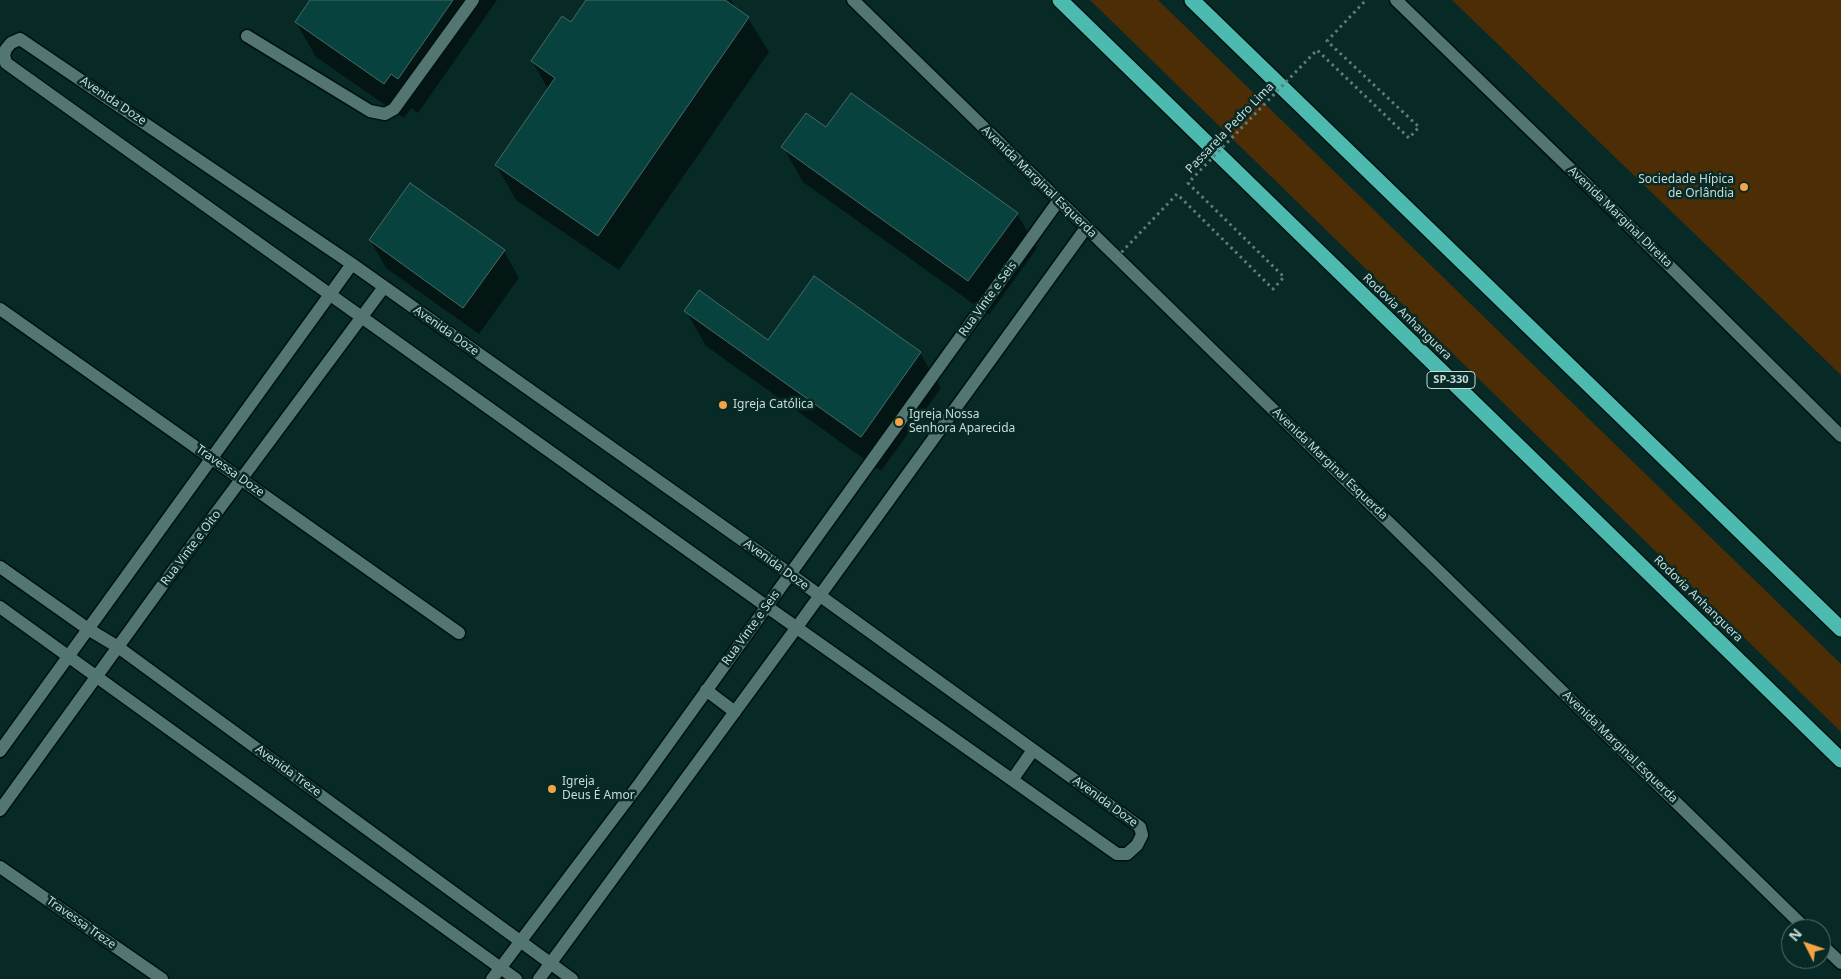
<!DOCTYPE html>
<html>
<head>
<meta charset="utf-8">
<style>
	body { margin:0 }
	#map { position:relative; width:1841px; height:979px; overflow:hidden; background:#072a27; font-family:"Noto Sans",sans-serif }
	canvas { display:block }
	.north { position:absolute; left:1781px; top:919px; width:50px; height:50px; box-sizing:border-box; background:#072a27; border:1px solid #55716e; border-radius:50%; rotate:311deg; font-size:14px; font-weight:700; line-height:20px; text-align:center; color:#c9dbd9 }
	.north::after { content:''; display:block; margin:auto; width:18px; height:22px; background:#f5a345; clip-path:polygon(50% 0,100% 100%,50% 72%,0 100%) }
</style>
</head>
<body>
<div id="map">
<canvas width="1841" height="979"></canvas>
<div class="north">N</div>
</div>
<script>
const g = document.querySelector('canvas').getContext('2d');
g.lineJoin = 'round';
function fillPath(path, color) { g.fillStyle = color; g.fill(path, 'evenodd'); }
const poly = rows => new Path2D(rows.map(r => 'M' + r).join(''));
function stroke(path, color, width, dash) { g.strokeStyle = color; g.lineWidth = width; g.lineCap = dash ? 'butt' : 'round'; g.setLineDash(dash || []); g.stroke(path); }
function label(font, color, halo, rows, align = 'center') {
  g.font = font + ' "Noto Sans",sans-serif'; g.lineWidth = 5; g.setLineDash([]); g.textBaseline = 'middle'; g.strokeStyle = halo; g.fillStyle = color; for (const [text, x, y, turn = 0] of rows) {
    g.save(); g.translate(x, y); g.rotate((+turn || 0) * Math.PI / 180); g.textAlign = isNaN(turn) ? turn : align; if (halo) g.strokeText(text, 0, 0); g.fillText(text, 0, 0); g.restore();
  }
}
const green = poly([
	[1090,0,1158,0,1841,664,1841,732],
	[1452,0,1841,0,1841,375]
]);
const shadow = poly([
	[312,0,497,0,418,113,411,108,404,118,316,57,296,22],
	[587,0,731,0,736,9,748,18,769,52,619,270,516,200,496,165,548,89,532,61,571,24],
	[827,129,1017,214,1037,248,989,315,803,182,783,147],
	[370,240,504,251,519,278,479,334,386,268],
	[815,277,920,353,941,388,881,471,706,346,686,311,768,342]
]);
const building = poly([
	[310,0,453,0,398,79,391,74,384,84,295,22,310,0],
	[586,0,725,0,749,17,598,236,495,165,555,78,531,61,562,16,571,22,586,0],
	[851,93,1018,213,968,281,781,147,806,113,826,127,851,93],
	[410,183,505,250,463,308,369,240,410,183],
	[814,276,921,352,861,437,684,311,699,290,768,340,814,276]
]);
const service = poly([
	[247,36,370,111,385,114,394,109,473,0]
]);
const minor = poly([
	[20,39,352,264,790,574,1140,827,1142,835,1137,845,1127,854,1117,854,766,606,6,63,4,55,6,49,11,43,20,39],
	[0,309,459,633],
	[0,567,88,629,118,647,572,979],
	[0,607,516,979],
	[706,690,735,712],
	[0,751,352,264],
	[1012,780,1033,750],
	[0,810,167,579,384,287],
	[0,867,162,979],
	[492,979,640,783,1059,200],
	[539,979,797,627,1086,228]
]);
const secondary = poly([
	[853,0,1806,929],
	[1396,0,1613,210,1841,436],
	[1821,944,1841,963]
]);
const motorway = poly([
	[1060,0,1841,760],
	[1192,0,1841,629]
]);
const pathBridge = poly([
	[1117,257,1177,194,1273,289,1284,277,1188,183,1317,50,1409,138,1419,127,1327,41,1366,0]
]);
const markers = [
	[1744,187,5,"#f5a345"],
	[723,405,5,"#f5a345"],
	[899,422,5,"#f5a345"],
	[552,789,5,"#f5a345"]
];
const shields = [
	[1451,380,48]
];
const shieldNames = [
	["SP-330",1451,380]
];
const streetNames = [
	["Avenida Doze",113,101,34],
	["Passarela Pedro Lima",1230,128,-46],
	["Avenida Marginal Esquerda",1039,182,44],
	["Avenida Marginal Direita",1620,217,44],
	["Rua Vinte e Seis",988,299,-54],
	["Rodovia Anhanguera",1407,317,44],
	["Avenida Doze",446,331,35],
	["Avenida Marginal Esquerda",1330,464,44],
	["Travessa Doze",230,471,35],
	["Rua Vinte e Oito",191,548,-53],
	["Avenida Doze",776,565,36],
	["Rodovia Anhanguera",1698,599,44],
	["Rua Vinte e Seis",751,628,-54],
	["Avenida Marginal Esquerda",1620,747,44],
	["Avenida Treze",288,771,36],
	["Avenida Doze",1105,802,36],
	["Travessa Treze",81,923,35]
];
const poiNames = [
	["Sociedade Hípica",1734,180,"right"],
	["de Orlândia",1734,194,"right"],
	["Igreja Católica",733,405],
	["Igreja Nossa",909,415],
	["Senhora Aparecida",909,429],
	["Igreja",562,782],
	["Deus É Amor",562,796]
];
fillPath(green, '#4c2d06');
fillPath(shadow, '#0007');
fillPath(building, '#07423e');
stroke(building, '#496b67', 1);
stroke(service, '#00110f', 15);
stroke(minor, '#00110f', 15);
stroke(secondary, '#00110f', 15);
stroke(motorway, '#00110f', 18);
stroke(service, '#547672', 12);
stroke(minor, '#547672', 12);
stroke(secondary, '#547672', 12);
stroke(motorway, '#4dbab0', 15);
stroke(pathBridge, '#617d7a', 3, [2.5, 4]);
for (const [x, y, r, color] of markers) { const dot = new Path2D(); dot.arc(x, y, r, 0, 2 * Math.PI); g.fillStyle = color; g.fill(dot); stroke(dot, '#072a27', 2); }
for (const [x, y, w] of shields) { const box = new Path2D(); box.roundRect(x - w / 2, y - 8.5, w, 17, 4); g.fillStyle = '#072a27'; g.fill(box); stroke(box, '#c9dbd9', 1); }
label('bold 11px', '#c9dbd9', null, shieldNames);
label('12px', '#c9dbd9', '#072a27', streetNames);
label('12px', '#c9dbd9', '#072a27', poiNames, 'left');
</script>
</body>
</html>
